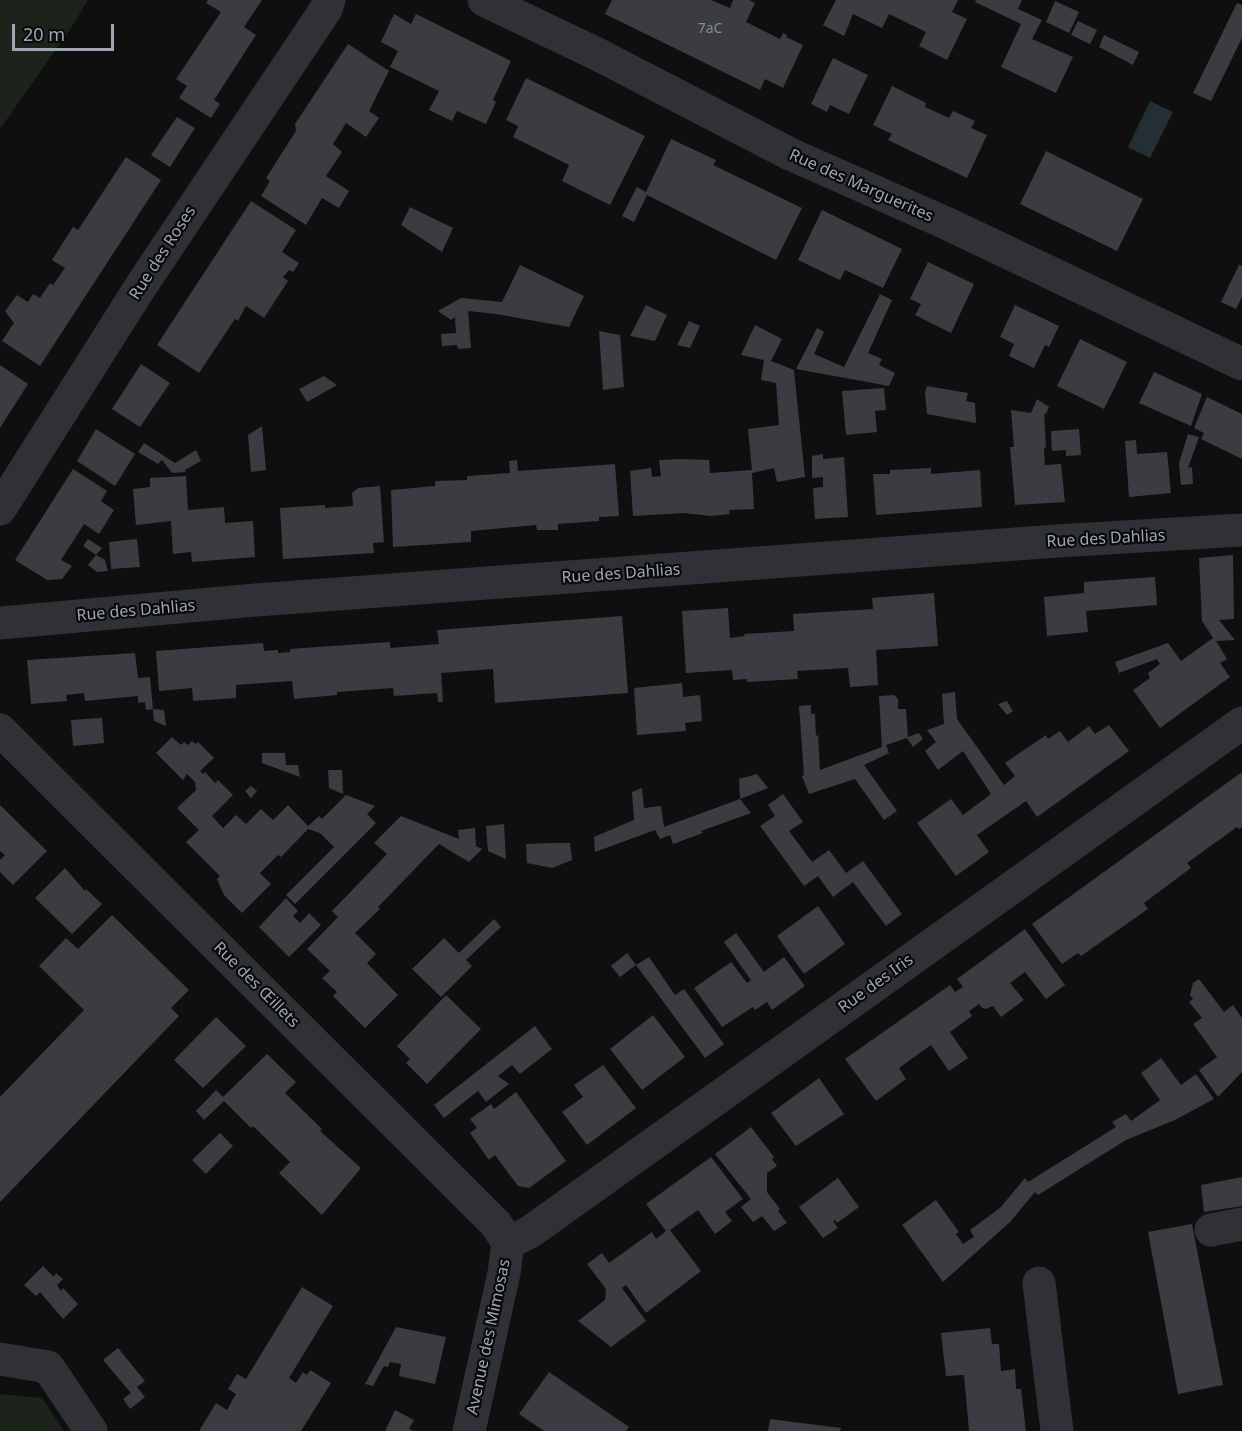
<!DOCTYPE html>
<html>
<head>
<meta charset="utf-8">
<style>
	body { margin:0 }
	#map { position:relative; width:1242px; height:1431px; overflow:hidden; background:#0f0f10; font-family:"Noto Sans",sans-serif }
	canvas { display:block }
	.scale { position:absolute; left:12px; top:24px; width:102px; height:27px; box-sizing:border-box; border:3px solid #9ea6b3; border-top:0; padding-left:8px; font-size:18px; line-height:21px; white-space:nowrap; color:#9ea6b3; -webkit-text-stroke:4px #0a0a0b; paint-order:stroke }
</style>
</head>
<body>
<div id="map">
<canvas width="1242" height="1431"></canvas>
<div class="scale">20 m</div>
</div>
<script>
const g = document.querySelector('canvas').getContext('2d');
g.lineJoin = 'round';
function fillPath(path, color) { g.fillStyle = color; g.fill(path, 'evenodd'); }
const poly = rows => new Path2D(rows.map(r => 'M' + r).join(''));
function stroke(path, color, width, dash) { g.strokeStyle = color; g.lineWidth = width; g.lineCap = dash ? 'butt' : 'round'; g.setLineDash(dash || []); g.stroke(path); }
function label(font, color, halo, rows, align = 'center') {
  g.font = font + ' "Noto Sans",sans-serif'; g.lineWidth = 4.5; g.setLineDash([]); g.textBaseline = 'middle'; g.strokeStyle = halo; g.fillStyle = color; for (const [text, x, y, turn = 0] of rows) {
    g.save(); g.translate(x, y); g.rotate((+turn || 0) * Math.PI / 180); g.textAlign = isNaN(turn) ? turn : align; if (halo) g.strokeText(text, 0, 0); g.fillText(text, 0, 0); g.restore();
  }
}
const green = poly([
	[0,0,88,0,71,28,0,129],
	[0,1394,42,1398,64,1431,0,1431]
]);
const water = poly([
	[1150,101,1173,112,1150,158,1128,147]
]);
const building = poly([
	[208,0,262,0,244,27,256,35,214,100,220,104,211,118,179,98,187,86,176,79,221,12,206,3],
	[612,0,711,0,730,8,733,0,749,0,755,3,746,22,780,39,783,33,787,35,786,37,803,45,783,88,765,79,760,90,605,14],
	[836,0,958,0,952,12,967,19,947,60,919,46,926,32,889,14,882,28,853,14,844,36,823,25],
	[976,0,1022,0,1018,9,1042,20,1032,39,1073,57,1056,93,1001,67,1021,24,975,2],
	[1055,1,1079,12,1069,33,1046,22],
	[1237,3,1242,5,1242,38,1211,101,1193,93],
	[394,14,411,24,416,14,511,61,493,100,496,102,486,124,457,111,452,121,429,110,439,91,390,67,398,51,381,42],
	[1078,21,1097,30,1090,44,1071,35],
	[1104,35,1139,52,1133,65,1099,47],
	[348,44,389,71,369,111,379,118,366,137,346,123,333,144,342,152,326,176,349,191,339,208,322,198,306,225,261,196,270,181,266,178,296,131,295,124],
	[833,58,868,75,849,114,830,105,827,112,811,104],
	[526,78,645,136,610,205,562,181,569,165,513,137,518,126,506,120],
	[892,86,926,103,925,107,949,118,953,111,975,121,971,128,987,135,967,178,888,140,892,134,873,125],
	[177,117,195,128,170,167,151,155],
	[671,139,716,160,713,165,802,208,776,260,647,195,634,222,622,216,637,187,646,192],
	[1046,151,1143,199,1117,251,1020,204],
	[126,157,161,180,40,366,2,341,14,323,5,311,17,295,28,302,33,294,40,298,50,283,53,285,65,268,52,260,73,227,78,230],
	[251,201,296,230,282,252,299,263,293,272,289,270,283,277,288,281,264,318,246,306,238,321,235,319,199,373,157,345],
	[410,207,453,228,442,252,401,225],
	[822,210,902,249,883,288,845,270,840,280,798,260],
	[928,262,974,284,951,333,915,315,921,304,910,299],
	[520,265,584,296,569,327,496,314,468,311,471,348,458,349,457,345,442,346,441,334,456,333,455,317,451,320,438,311,461,298,502,302],
	[1239,265,1242,266,1242,297,1236,309,1221,302],
	[880,294,892,300,868,353,882,359,879,365,895,373,889,386,796,369,817,328,824,332,814,354,844,367],
	[646,305,667,315,655,341,630,336],
	[1015,305,1059,326,1049,347,1045,345,1034,368,1009,356,1014,344,1000,337],
	[689,321,700,326,690,348,677,345],
	[755,325,782,339,771,361,794,370,805,477,777,482,774,468,752,473,754,509,729,510,730,514,711,516,684,513,633,516,630,471,651,468,652,477,661,476,659,460,680,459,709,460,710,473,752,470,748,429,779,425,776,383,761,380,764,360,741,355],
	[599,331,620,335,624,387,603,390],
	[1080,339,1127,362,1104,409,1057,386],
	[141,364,170,383,140,427,112,409],
	[0,365,28,384,0,428],
	[1154,372,1202,394,1191,426,1139,403],
	[324,376,337,385,307,402,299,389],
	[927,386,968,393,966,401,975,403,976,423,927,414,925,393],
	[884,388,886,410,875,411,877,432,846,435,842,391],
	[1207,397,1242,414,1242,459,1201,439,1204,433,1194,428],
	[1037,399,1049,407,1046,414,1044,414,1046,447,1044,448,1045,465,1061,464,1065,502,1015,505,1010,447,1014,447,1011,410,1031,413],
	[262,426,266,470,251,472,248,435],
	[96,429,135,454,115,486,77,461],
	[1079,429,1081,455,1066,456,1066,450,1052,451,1051,431],
	[1188,434,1199,437,1188,468,1192,467,1193,484,1181,485,1179,463],
	[1136,440,1137,454,1167,452,1171,493,1129,497,1125,441],
	[144,443,175,463,196,450,201,461,185,470,186,472,172,473,162,460,158,464,138,452],
	[823,454,823,459,844,457,848,517,815,519,813,488,823,487,823,477,812,478,812,456],
	[517,460,518,471,615,464,619,516,599,517,599,521,558,524,558,530,537,530,536,525,471,531,471,542,393,547,391,490,435,486,435,481,467,480,467,476,510,473,509,461],
	[931,468,931,474,980,470,982,507,876,515,873,474,890,474,890,470],
	[73,469,107,491,101,501,114,510,99,534,84,524,61,560,72,566,62,579,47,580,15,560],
	[186,476,188,510,224,507,225,523,253,521,255,557,192,562,191,552,173,554,171,521,136,525,133,489,150,487,150,478],
	[380,486,384,542,373,543,374,553,283,559,280,508,325,505,325,508,353,506,352,493,358,488],
	[88,539,102,548,96,555,105,560,108,571,97,572,88,565,96,555,83,546],
	[137,539,140,567,111,569,109,542],
	[1233,555,1234,619,1219,620,1235,640,1216,641,1227,659,1220,663,1230,677,1160,728,1133,690,1150,678,1148,673,1160,664,1157,659,1119,673,1115,662,1168,643,1181,661,1213,638,1202,621,1199,558],
	[1155,577,1157,605,1086,611,1088,632,1047,636,1044,597,1084,593,1084,582],
	[934,593,938,646,876,650,878,685,850,687,848,668,797,671,798,679,747,682,747,679,733,680,732,670,686,673,682,611,728,608,730,638,745,636,744,634,794,631,793,614,873,609,872,598],
	[622,616,628,693,495,703,493,669,441,673,443,702,438,702,437,693,394,696,393,688,337,692,337,695,294,699,292,681,236,685,236,698,193,701,192,688,159,691,156,651,263,643,264,651,278,650,278,653,290,652,290,649,390,642,390,648,439,644,437,630],
	[135,653,138,678,150,677,153,709,146,710,145,702,138,703,138,696,85,701,84,693,66,695,67,701,31,704,27,660],
	[682,683,683,697,700,695,702,721,685,723,686,731,637,735,634,688],
	[955,692,957,719,1004,785,1015,776,1005,763,1046,735,1048,739,1060,731,1068,742,1089,726,1095,734,1109,725,1129,751,1037,817,1026,801,977,835,989,852,956,876,917,823,951,799,963,815,991,794,963,751,938,770,925,751,936,742,927,730,944,724,942,694],
	[894,695,898,699,898,709,906,709,908,737,919,733,923,739,913,747,907,738,886,745,889,753,864,765,897,811,884,820,855,779,809,794,802,776,804,775,799,706,811,705,811,714,815,714,816,736,818,735,820,770,882,747,879,696],
	[1007,701,1013,711,1007,715,998,704],
	[153,709,164,710,166,726,154,721],
	[102,718,104,743,73,746,71,720],
	[172,737,181,745,184,742,188,745,192,741,196,744,198,742,214,758,200,771,203,774,205,772,215,783,218,780,233,795,212,816,223,828,236,815,246,824,261,809,273,820,288,805,308,826,319,816,322,819,346,795,375,806,367,814,376,823,295,904,286,895,334,847,320,833,308,829,281,857,278,855,260,873,271,884,242,913,224,895,217,879,220,876,186,842,199,830,177,808,196,790,195,782,187,774,183,780,156,753],
	[262,753,285,753,286,765,298,765,300,777,262,763],
	[328,770,342,770,343,794,329,788],
	[1242,772,1242,827,1239,829,1237,827,1187,863,1191,868,1144,903,1148,909,1081,956,1078,953,1062,964,1032,924],
	[757,774,768,788,740,799,739,779],
	[251,786,257,791,251,798,245,791],
	[642,788,644,808,661,806,664,827,740,799,751,813,701,831,703,833,673,844,670,835,660,839,655,830,595,852,594,837,634,820,632,792],
	[783,794,803,822,789,831,812,862,829,850,846,873,863,861,902,914,886,926,853,882,833,897,818,876,804,886,760,826,775,816,768,805],
	[0,805,47,851,13,885,0,872,0,860,5,855,0,851],
	[401,816,459,839,458,830,475,828,476,846,482,849,469,862,439,844,378,907,380,909,355,933,376,954,367,963,398,995,365,1028,333,996,337,992,322,978,330,971,307,949,338,917,332,911,387,854,374,843],
	[504,824,506,859,488,851,486,826],
	[550,843,570,843,572,860,552,868,527,863,526,844],
	[65,868,85,891,86,889,102,904,72,934,35,898],
	[286,898,298,911,293,916,300,923,309,913,321,925,289,957,259,927],
	[818,906,845,944,804,974,777,936],
	[112,915,189,990,171,1008,179,1016,0,1202,0,1097,84,1010,39,966,66,938,78,949],
	[494,919,501,927,466,960,472,966,441,997,412,969,444,938,459,953],
	[1025,929,1065,985,1046,999,1025,972,1010,983,1024,1000,1001,1017,993,1006,986,1009,982,1008,979,1004,969,1011,972,1016,950,1032,968,1058,949,1071,931,1045,899,1068,906,1079,876,1101,845,1059,950,985,955,992,963,987,957,979],
	[736,933,764,972,784,957,805,986,772,1010,767,1002,755,1010,753,1007,722,1027,694,988,731,962,747,983,751,980,724,942],
	[627,953,636,965,620,977,611,966],
	[649,957,675,995,684,989,724,1044,705,1058,636,965],
	[1199,979,1224,1012,1233,1005,1242,1018,1242,1072,1218,1097,1199,1070,1217,1057,1193,1024,1202,1018,1189,1002,1193,999,1190,995,1193,983],
	[446,995,481,1029,427,1084,406,1063,410,1059,397,1046],
	[653,1015,685,1057,642,1090,610,1049],
	[216,1017,246,1046,203,1088,174,1060],
	[535,1026,552,1049,520,1074,512,1065,498,1076,509,1084,486,1102,478,1091,444,1118,434,1105],
	[267,1054,296,1082,285,1093,322,1129,320,1131,361,1168,322,1215,279,1173,290,1162,253,1126,251,1128,224,1101,204,1120,196,1111,216,1090,223,1097],
	[1161,1058,1181,1085,1196,1074,1214,1099,1175,1120,1126,1140,1038,1195,1035,1192,1010,1222,943,1282,902,1225,936,1200,959,1232,956,1234,963,1244,974,1237,970,1230,1000,1208,1025,1178,1028,1182,1116,1127,1112,1122,1126,1114,1131,1121,1160,1100,1141,1073],
	[603,1065,636,1108,587,1145,562,1112,583,1097,574,1085],
	[819,1078,844,1114,796,1146,771,1113],
	[516,1092,566,1161,529,1188,518,1186,495,1155,489,1160,470,1133,477,1128,470,1119,491,1104,494,1109],
	[751,1127,774,1157,772,1159,777,1166,767,1173,767,1192,780,1209,778,1211,787,1223,774,1231,762,1216,753,1222,741,1207,751,1199,715,1154],
	[220,1133,233,1146,206,1174,192,1160],
	[711,1157,743,1199,725,1212,732,1221,715,1234,698,1210,670,1230,701,1271,646,1313,626,1285,622,1288,646,1321,611,1347,578,1321,605,1300,606,1289,587,1264,602,1253,609,1263,652,1232,656,1239,666,1231,646,1204],
	[1242,1177,1242,1206,1204,1212,1201,1185],
	[838,1178,859,1207,837,1223,835,1220,833,1221,838,1228,823,1238,799,1207],
	[1192,1224,1223,1385,1178,1394,1148,1232],
	[43,1266,54,1277,56,1273,63,1279,57,1285,61,1291,63,1288,78,1304,63,1319,40,1292,36,1296,24,1285],
	[302,1287,333,1306,289,1378,296,1383,303,1372,307,1375,310,1370,331,1383,301,1431,199,1431,216,1403,227,1410,236,1394,228,1389,237,1374,246,1379],
	[396,1327,446,1337,435,1384,399,1376,401,1364,390,1362,388,1367,384,1366,373,1386,365,1384],
	[990,1328,992,1344,999,1344,1001,1371,1015,1369,1016,1389,1021,1389,1026,1431,969,1431,964,1375,946,1376,941,1333],
	[118,1348,145,1381,137,1387,145,1397,130,1409,123,1399,131,1393,103,1360],
	[549,1372,629,1427,626,1431,544,1431,519,1414],
	[395,1410,414,1420,409,1429,414,1431,385,1431],
	[770,1419,841,1428,840,1431,768,1431]
]);
const minor = poly([
	[484,0,597,54,790,154,948,224,1242,364],
	[0,509,141,286,326,9,329,0],
	[0,623,256,600,1057,541,1242,530],
	[0,730,496,1224,508,1243],
	[1211,1230,1242,1224],
	[508,1243,530,1232,1242,723],
	[1039,1283,1057,1431],
	[0,1359,48,1367,91,1431],
	[469,1431,504,1273,508,1243]
]);
const numberNames = [
	["7aC",710,29]
];
const streetNames = [
	["Rue des Marguerites",861,186,24],
	["Rue des Roses",163,253,-57],
	["Rue des Dahlias",1106,539,-3],
	["Rue des Dahlias",621,574,-4],
	["Rue des Dahlias",136,611,-5],
	["Rue des Iris",876,984,-36],
	["Rue des Œillets",256,985,45],
	["Avenue des Mimosas",489,1337,-78]
];
fillPath(green, '#1b231b');
fillPath(water, '#242f35');
fillPath(building, '#3b3c41');
stroke(minor, '#2f3136', 33);
label('14px', '#858c96', null, numberNames);
label('16px', '#9ea6b3', '#0a0a0b', streetNames);
</script>
</body>
</html>
